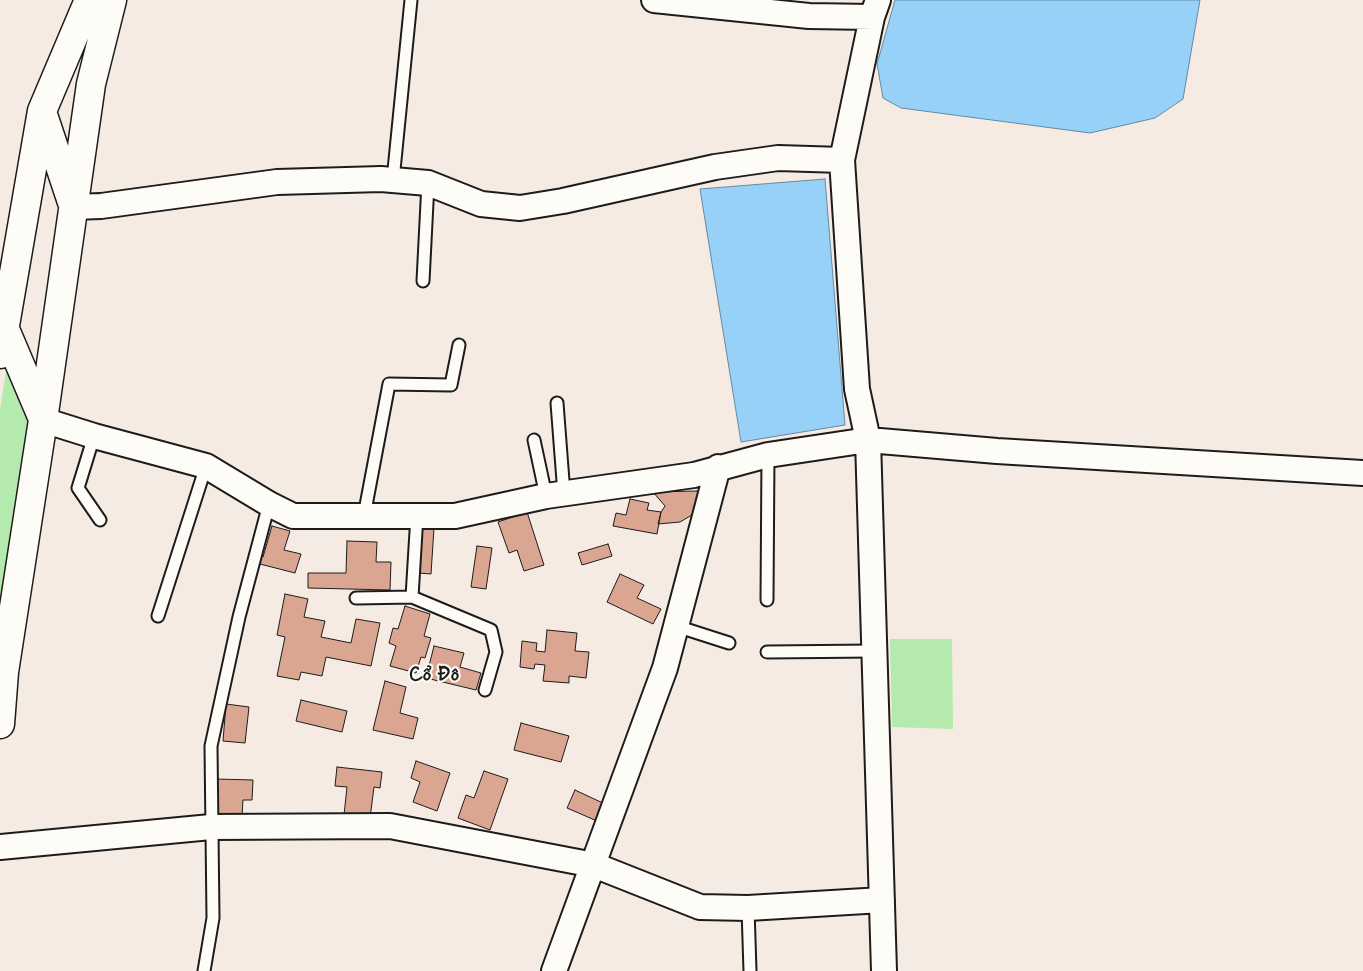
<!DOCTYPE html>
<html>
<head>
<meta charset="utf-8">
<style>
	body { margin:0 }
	canvas { display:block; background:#f6ebe3 }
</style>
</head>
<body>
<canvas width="1363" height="971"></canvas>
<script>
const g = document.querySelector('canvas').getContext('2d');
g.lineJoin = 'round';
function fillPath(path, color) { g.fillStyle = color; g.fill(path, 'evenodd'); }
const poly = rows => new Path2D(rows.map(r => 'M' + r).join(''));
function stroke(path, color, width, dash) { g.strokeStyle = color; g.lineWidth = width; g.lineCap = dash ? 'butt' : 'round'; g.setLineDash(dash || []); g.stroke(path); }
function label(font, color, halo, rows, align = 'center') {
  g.font = font + ' Mynerve,sans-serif'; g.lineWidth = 4; g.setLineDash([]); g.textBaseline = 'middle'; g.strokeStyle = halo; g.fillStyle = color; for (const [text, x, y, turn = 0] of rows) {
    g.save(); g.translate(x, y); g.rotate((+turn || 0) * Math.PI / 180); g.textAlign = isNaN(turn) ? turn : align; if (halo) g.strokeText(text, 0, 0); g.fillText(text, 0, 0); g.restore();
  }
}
const green = poly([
	[8,359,35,422,0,654,0,409],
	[890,639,952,639,953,729,892,727]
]);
const water = poly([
	[895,0,1200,0,1183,99,1155,118,1090,133,901,108,883,98,877,64,895,0],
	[825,179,845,425,741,442,700,189,825,179]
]);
const building = poly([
	[697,491,700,500,692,515,680,522,658,524,661,512,665,506,653,492,697,491],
	[630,499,649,503,647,510,661,512,657,534,613,526,616,513,626,515,630,499],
	[527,512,544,565,524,571,517,550,509,553,498,522,527,512],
	[272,526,290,531,284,550,301,554,295,573,256,563,258,555,263,557,272,526],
	[421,527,434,528,431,574,418,573,421,527],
	[347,541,377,542,376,562,391,562,390,590,308,588,308,573,346,573,347,541],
	[608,544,612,556,582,565,578,553,608,544],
	[477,546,492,548,486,589,471,587,477,546],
	[620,574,644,585,637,598,661,609,653,624,607,602,620,574],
	[285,594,308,599,304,617,325,621,321,637,351,643,356,619,380,623,371,666,326,657,322,676,301,672,299,680,277,676,285,637,277,635,285,594],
	[405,606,430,614,424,636,431,638,425,658,421,657,416,673,390,666,396,646,389,643,393,628,398,629,405,606],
	[547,630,577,633,575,651,589,652,586,678,569,676,569,683,543,681,545,665,535,664,534,669,520,667,522,641,537,643,536,651,545,652,547,630],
	[434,646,464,653,460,667,481,673,476,690,426,678,434,646],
	[385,681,406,687,400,713,418,718,413,739,373,730,385,681],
	[301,700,347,711,342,732,296,721,301,700],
	[226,704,249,707,245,743,223,741,226,704],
	[521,723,569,736,561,762,514,750,521,723],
	[416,761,450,773,437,811,413,802,420,782,411,778,416,761],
	[337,767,382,772,380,788,374,787,370,818,344,815,347,787,335,786,337,767],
	[484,771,508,779,490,830,458,818,466,795,474,798,484,771],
	[216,779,253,780,252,800,243,800,242,816,215,816,216,779],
	[575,790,605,804,597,821,567,808,575,790]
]);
const lane = poly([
	[393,180,411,0],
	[423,281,428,183],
	[557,403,564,494],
	[94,436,78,488,100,520],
	[534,440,546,496],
	[364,516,389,384,451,385,459,345],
	[412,597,417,515],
	[356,598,412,597,491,630,496,652,485,690],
	[767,600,768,455],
	[158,616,206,466],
	[676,626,729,643],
	[767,652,874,651],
	[748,908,750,971],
	[204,971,213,918,211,746,239,617,269,504]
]);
const street = poly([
	[654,0,809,16,872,17],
	[878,0,872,17,842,160,857,389,868,440,884,971],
	[73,207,101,206,277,182,381,179,428,183,481,204,520,208,563,201,715,167,778,158,842,160],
	[43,420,94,436,206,466,269,504,293,516,455,516,546,496,694,475,768,455,868,440,997,451,1363,473],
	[0,847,211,827,390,826,594,865,700,907,748,908,882,900],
	[554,971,665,668,718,467]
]);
const secondary = poly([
	[43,115,72,202],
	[4,327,43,419],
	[0,354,42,111,89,0],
	[0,724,4,672,43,420,91,84,112,0]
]);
const quarterNames = [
	["Cổ Đô",434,676]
];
fillPath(green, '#b4eaad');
fillPath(water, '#98d1f8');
stroke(water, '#6689a0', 1);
fillPath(building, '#dba691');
stroke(building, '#1c1c1c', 1);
stroke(lane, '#1c1c1c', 15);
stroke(street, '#1c1c1c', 28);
stroke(secondary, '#1c1c1c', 31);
stroke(lane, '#fdfcf7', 11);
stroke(street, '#fdfcf7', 24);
stroke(secondary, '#fdfcf7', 28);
label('bold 20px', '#1c1c1c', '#fdfcf7', quarterNames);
</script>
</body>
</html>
